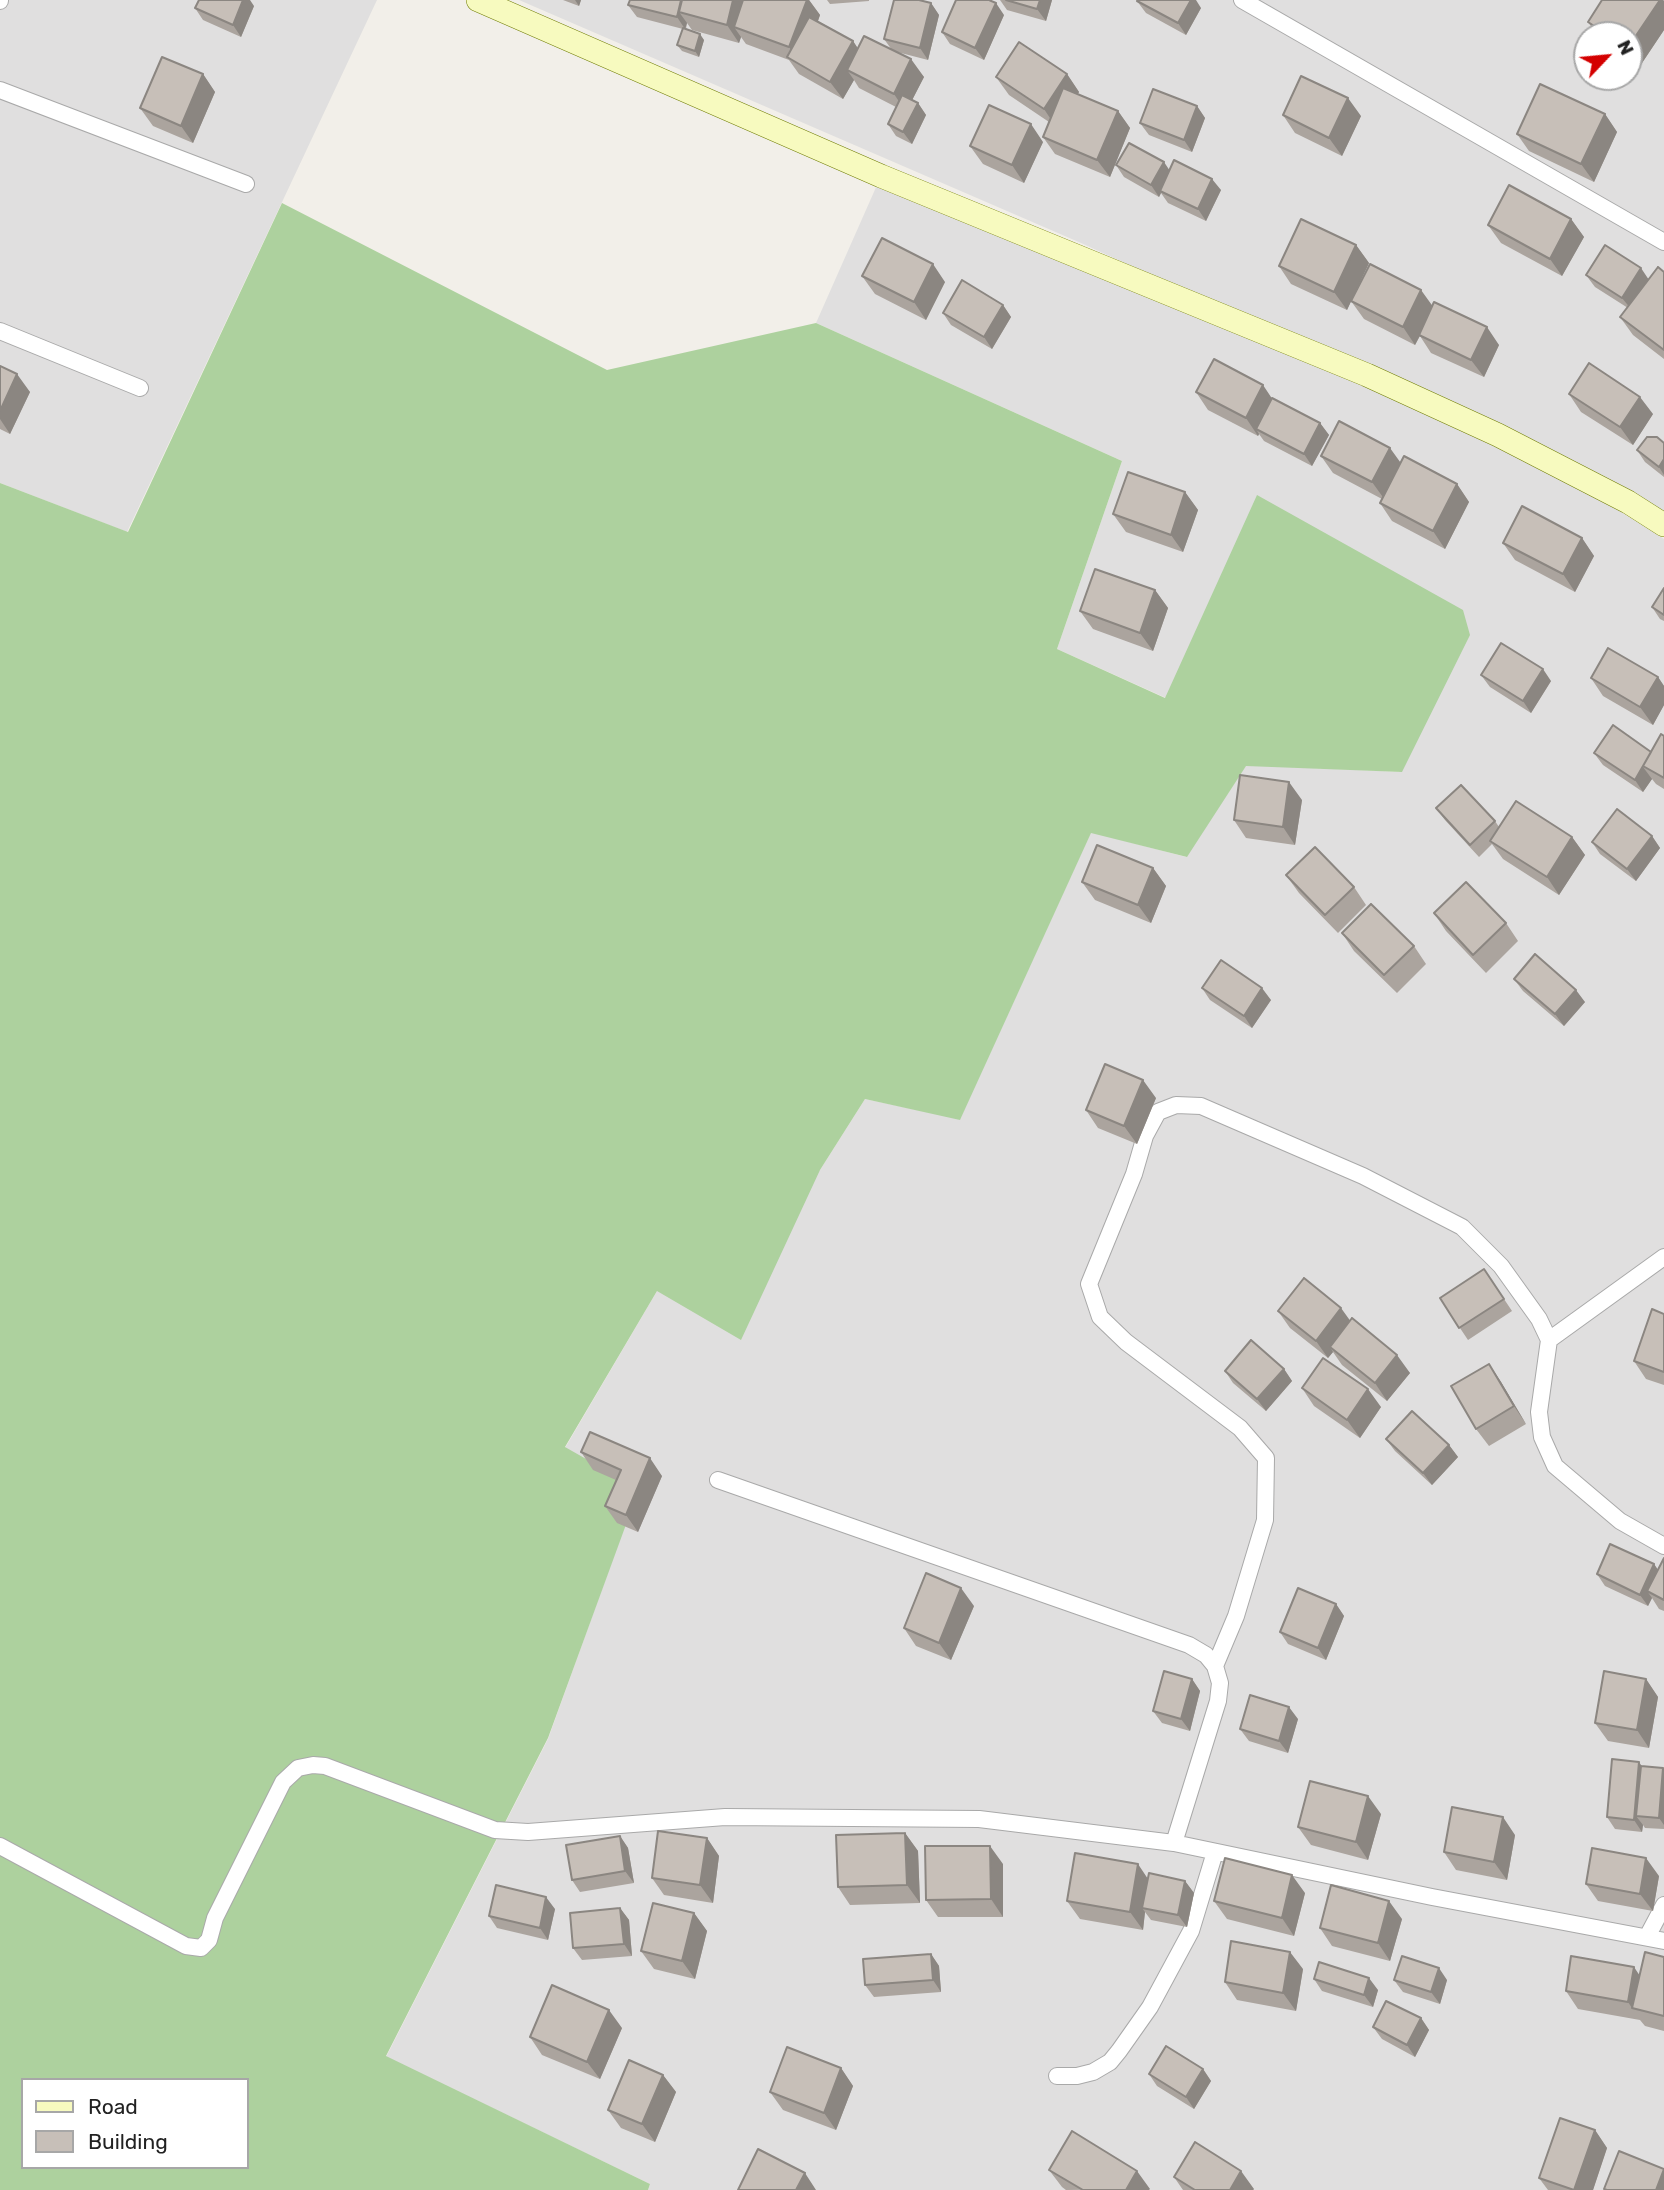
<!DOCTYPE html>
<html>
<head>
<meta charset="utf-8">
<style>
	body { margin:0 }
	#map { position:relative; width:1664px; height:2190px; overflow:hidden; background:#f2efe9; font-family:Rubik,sans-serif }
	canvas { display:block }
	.legend { position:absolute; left:21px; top:2078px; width:228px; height:91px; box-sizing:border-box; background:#fff; border:2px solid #a7a7a7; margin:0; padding:9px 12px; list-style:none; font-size:21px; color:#222 }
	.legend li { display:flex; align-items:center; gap:14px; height:35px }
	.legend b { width:35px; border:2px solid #a7a7a7 }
	.north { position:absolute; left:1573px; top:21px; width:70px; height:70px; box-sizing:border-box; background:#fff; border:2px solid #a7a7a7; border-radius:50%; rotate:64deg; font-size:19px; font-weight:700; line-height:28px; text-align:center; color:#222 }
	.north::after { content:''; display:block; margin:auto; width:24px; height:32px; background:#d40000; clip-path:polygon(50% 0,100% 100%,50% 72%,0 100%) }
</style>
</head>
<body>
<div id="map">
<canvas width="1664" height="2190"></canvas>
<ul class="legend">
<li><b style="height:9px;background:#f7fabf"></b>Road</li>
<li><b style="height:19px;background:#c7bfb8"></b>Building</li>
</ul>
<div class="north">N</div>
</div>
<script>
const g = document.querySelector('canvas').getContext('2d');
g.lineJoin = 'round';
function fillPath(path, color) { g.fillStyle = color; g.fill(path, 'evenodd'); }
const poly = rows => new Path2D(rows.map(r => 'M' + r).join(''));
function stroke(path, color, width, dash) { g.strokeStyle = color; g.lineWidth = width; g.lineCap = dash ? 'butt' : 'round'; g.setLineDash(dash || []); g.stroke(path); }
const residential = poly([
	[0,0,377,0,127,532,0,483],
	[519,0,1664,0,1664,513,1638,497,1081,243],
	[1587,35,1629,35,1629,77,1587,77],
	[881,176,1498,435,1664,539,1664,2190,648,2190,650,2184,386,2057,548,1739,638,1489,565,1448,657,1291,820,1170,865,1099,960,1119,1091,832,1186,857,1246,765,1402,772,1166,698,1057,649,1122,461,816,323]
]);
const forest = poly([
	[282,203,607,370,816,323,1122,461,1057,649,1165,698,1257,495,1463,610,1470,635,1402,772,1246,766,1187,857,1091,833,960,1120,865,1099,820,1170,741,1340,657,1291,565,1447,639,1489,548,1738,386,2056,650,2184,648,2190,0,2190,0,483,128,532],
	[23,2080,247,2080,247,2167,23,2167]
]);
const street = poly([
	[1242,0,1664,242],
	[0,1,0,0],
	[0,90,246,184],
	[0,331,140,388],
	[1549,1340,1664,1257],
	[718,1480,1189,1645,1206,1655,1215,1666,1220,1683,1218,1701,1174,1843],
	[1215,1666,1236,1616,1265,1520,1266,1458,1240,1428,1126,1342,1100,1317,1089,1284,1134,1174,1145,1136,1158,1112,1176,1105,1201,1106,1363,1176,1462,1227,1501,1266,1539,1319,1549,1340,1539,1412,1542,1437,1555,1466,1620,1521,1664,1546],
	[0,1846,186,1946,201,1948,209,1940,215,1918,283,1782,298,1768,313,1765,325,1766,495,1830,528,1832,725,1817,979,1819,1174,1843,1432,1897,1664,1941],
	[1647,1937,1664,1905],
	[1057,2076,1077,2076,1093,2072,1110,2062,1119,2051,1150,2007,1191,1931,1215,1852]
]);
const secondary = poly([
	[478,0,881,176,1367,375,1498,435,1628,502,1664,525]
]);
const wall = poly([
	[563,0,581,0,579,6],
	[630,0,809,0,820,15,818,21,853,41,858,49,892,50,884,39,931,3,939,15,928,60,897,52,924,77,912,100,918,103,926,115,912,144,896,136,888,124,896,107,859,88,854,80,843,99,799,74,789,60,746,44,741,37,739,43,692,30,687,23,686,29,704,40,699,57,682,51,677,45,683,29,637,17,628,5],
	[827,0,869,0,869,1,830,4],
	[1000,0,1052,0,1046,21,1007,10],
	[1602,0,1663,0,1664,1,1664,30,1640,66,1629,59,1629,35,1597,35,1588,22],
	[1137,1,1201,8,1186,35,1146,13],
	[254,6,241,37,203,20,195,8],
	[1004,15,984,60,950,44,942,32],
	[203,74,215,92,193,143,153,126,140,108],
	[1067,74,1079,92,1078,94,1118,111,1130,128,1110,177,1055,154,1043,137,1049,122,1009,95,996,77],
	[1197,106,1205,118,1192,152,1149,135,1140,123],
	[1605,114,1617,132,1594,182,1529,151,1517,134],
	[1283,115,1361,116,1342,156,1295,133],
	[1043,142,1024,183,983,164,970,146],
	[1116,165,1170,170,1221,190,1206,221,1168,203,1161,193,1159,197,1124,177],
	[1571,219,1584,237,1562,276,1501,243,1488,225],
	[1356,245,1369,263,1347,310,1291,284,1279,266],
	[1664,272,1664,359,1633,335,1620,317,1628,308,1595,287,1586,275,1649,280],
	[862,276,945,282,926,320,875,294],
	[1351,301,1432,306,1499,345,1484,377,1431,353,1420,336,1415,345,1364,319],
	[1003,305,1011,317,992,349,951,325,943,313],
	[0,366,30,392,10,434,0,429],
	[1196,392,1272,398,1320,423,1329,435,1312,466,1264,441,1259,434,1258,436,1208,410],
	[1569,394,1653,414,1633,445,1581,412],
	[1664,443,1664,477,1645,462,1637,450],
	[1321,456,1401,463,1457,484,1469,502,1445,549,1392,521,1380,503,1382,499,1333,473],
	[1185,492,1198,510,1183,552,1126,532,1113,514],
	[1582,538,1594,556,1575,592,1515,560,1503,543],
	[1664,588,1664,621,1660,619,1652,607],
	[1155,590,1168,608,1153,651,1093,629,1080,611],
	[1481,675,1551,681,1531,713,1490,687],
	[1658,677,1664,686,1664,705,1653,725,1603,696,1591,678],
	[1664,736,1664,789,1656,784,1652,779,1643,792,1603,765,1594,753,1651,752],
	[1302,800,1295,845,1246,838,1234,820],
	[1436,808,1495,821,1499,827,1572,837,1585,855,1559,895,1503,859,1492,844,1479,857,1445,820],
	[1652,836,1660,848,1636,881,1600,854,1592,842],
	[1153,868,1166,886,1151,923,1095,900,1082,882],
	[1286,875,1354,887,1366,905,1338,933,1299,893],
	[1434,913,1506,923,1518,941,1486,973,1446,931],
	[1342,933,1414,946,1426,964,1397,993,1354,951],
	[1514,979,1585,1002,1564,1026,1523,991],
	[1202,988,1271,1000,1252,1028,1210,1000],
	[1156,1098,1137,1144,1098,1128,1086,1110],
	[1484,1269,1512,1311,1468,1340,1440,1298],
	[1278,1311,1350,1321,1410,1373,1387,1401,1342,1365,1333,1352,1328,1358,1290,1328],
	[1664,1314,1664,1385,1646,1379,1634,1361],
	[1489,1364,1501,1382,1526,1424,1489,1446,1476,1429],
	[1284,1369,1292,1381,1266,1411,1233,1383,1225,1371],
	[1302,1388,1381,1407,1360,1438,1314,1406],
	[1386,1439,1449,1445,1458,1457,1432,1485,1395,1451],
	[581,1452,662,1476,638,1532,617,1523,605,1506,616,1480,593,1470],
	[1664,1558,1664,1611,1659,1609,1652,1598,1648,1606,1605,1586,1597,1574,1654,1564,1658,1570],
	[1336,1604,1344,1616,1326,1660,1288,1644,1280,1632],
	[974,1606,951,1660,916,1646,904,1628],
	[1192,1679,1200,1691,1190,1731,1162,1723,1153,1711],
	[1646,1679,1658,1697,1649,1748,1608,1741,1595,1723],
	[1298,1719,1288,1753,1249,1741,1240,1729],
	[1642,1766,1663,1768,1664,1769,1664,1829,1645,1828,1643,1825,1642,1832,1615,1829,1607,1817],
	[1381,1814,1368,1860,1311,1845,1298,1827],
	[905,1833,918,1851,920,1903,850,1905,838,1887],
	[1515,1835,1507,1880,1456,1870,1444,1852],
	[620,1836,628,1848,634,1883,580,1892,572,1880],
	[707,1838,719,1856,713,1903,664,1895,652,1878],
	[1003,1864,1003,1917,938,1917,926,1900],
	[1659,1876,1653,1911,1598,1901,1586,1884],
	[1148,1879,1185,1881,1194,1893,1187,1927,1151,1920,1145,1912,1143,1930,1080,1919,1067,1901],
	[1305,1893,1294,1936,1227,1919,1214,1901],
	[620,1908,629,1920,632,1956,582,1960,573,1948],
	[555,1909,548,1940,497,1928,489,1916],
	[694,1913,707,1931,695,1979,654,1969,641,1951],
	[1402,1919,1390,1961,1332,1946,1320,1928],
	[931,1954,939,1966,941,1992,874,1997,865,1985],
	[1664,1957,1664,2031,1645,2026,1640,2020,1578,2009,1566,1991,1640,1976],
	[1303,1969,1296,2011,1237,2000,1225,1982],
	[1314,1979,1378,1990,1373,2007,1322,1991],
	[1394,1980,1447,1980,1440,2004,1403,1992],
	[1421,2018,1429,2030,1415,2057,1382,2039,1373,2027],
	[622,2028,600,2079,542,2055,530,2037],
	[841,2068,853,2086,836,2130,783,2110,770,2092],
	[1203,2069,1211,2081,1194,2109,1157,2086,1149,2074],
	[663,2075,676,2092,655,2142,621,2128,608,2110],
	[1595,2130,1607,2148,1593,2190,1548,2190,1539,2178],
	[1049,2170,1150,2189,1066,2190,1062,2187],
	[1174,2177,1254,2189,1253,2190,1183,2190]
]);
const shadedWall = poly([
	[243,0,250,0,254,6,241,37,233,25],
	[575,0,581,0,579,6],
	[681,0,679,12,687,23,685,29,677,17],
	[733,0,749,0,734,27,741,37,739,43,727,25],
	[807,0,809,0,820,15,802,65,789,47],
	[1040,0,1052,0,1046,21,1037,9],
	[1191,0,1196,0,1201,8,1186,35,1178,23],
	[1660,0,1663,0,1664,1,1664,30,1640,66,1629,50,1629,46],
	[931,3,939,15,928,60,920,48],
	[996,3,1004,15,984,60,975,48],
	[700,34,704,40,699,57,695,51],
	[853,41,865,59,847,70,854,80,843,99,830,82],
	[911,59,924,77,906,112,894,94],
	[203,74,215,92,193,143,181,126],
	[1067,74,1079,92,1056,127,1044,109],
	[1348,98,1361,116,1342,156,1329,138],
	[918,103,926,115,912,144,903,132],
	[1197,106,1205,118,1192,152,1184,140],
	[1118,111,1130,128,1110,177,1097,160],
	[1605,114,1617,132,1594,182,1581,164],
	[1031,124,1043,142,1024,183,1012,165],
	[1164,162,1172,174,1160,191,1161,193,1159,197,1151,185],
	[1212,179,1221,190,1206,221,1198,209],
	[1571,219,1584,237,1562,276,1550,259],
	[1356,245,1369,263,1347,310,1334,292],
	[933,264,945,282,926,320,914,302],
	[1641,268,1649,280,1631,309,1622,298],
	[1421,290,1434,308,1415,345,1403,327],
	[1003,305,1011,317,992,349,984,337],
	[1487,327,1499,345,1484,377,1471,360],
	[17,374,30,392,10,434,0,419,0,411],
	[1263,385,1275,403,1256,429,1259,434,1258,436,1246,418],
	[1640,397,1653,414,1633,445,1620,427],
	[1320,423,1329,435,1312,466,1304,454],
	[1390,448,1403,466,1385,500,1372,482],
	[1664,459,1664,475,1659,467],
	[1457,484,1469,502,1445,549,1433,531],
	[1185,492,1198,510,1183,552,1171,535],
	[1582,538,1594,556,1575,592,1563,574],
	[1155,590,1168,608,1153,651,1140,633],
	[1543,669,1551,681,1531,713,1523,701],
	[1658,677,1664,686,1664,705,1653,725,1640,707],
	[1643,767,1652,779,1643,792,1635,780],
	[1289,782,1302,800,1295,845,1283,827],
	[1652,836,1660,848,1636,881,1627,869],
	[1572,837,1585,855,1559,895,1547,877],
	[1153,868,1166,886,1151,923,1138,905],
	[1262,988,1271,1000,1252,1028,1244,1016],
	[1576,990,1585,1002,1564,1026,1555,1014],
	[1143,1080,1156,1098,1137,1144,1124,1126],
	[1341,1308,1354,1326,1330,1347,1333,1352,1328,1358,1316,1341],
	[1397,1355,1410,1373,1387,1401,1375,1383],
	[1489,1364,1501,1382,1526,1424,1514,1406],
	[1284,1369,1292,1381,1266,1411,1257,1399],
	[1368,1389,1381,1407,1360,1438,1347,1420],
	[1449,1445,1458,1457,1432,1485,1423,1473],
	[650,1458,662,1476,638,1532,626,1515],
	[1654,1564,1662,1576,1647,1591,1652,1598,1648,1606,1640,1595],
	[961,1588,974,1606,951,1660,939,1643],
	[1336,1604,1344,1616,1326,1660,1318,1648],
	[1192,1679,1200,1691,1190,1731,1181,1719],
	[1646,1679,1658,1697,1649,1748,1637,1730],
	[1289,1707,1298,1719,1288,1753,1279,1741],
	[1639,1762,1647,1774,1636,1816,1643,1825,1642,1832,1634,1820],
	[1663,1768,1664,1769,1664,1825,1659,1818],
	[1368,1796,1381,1814,1368,1860,1356,1842],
	[1503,1817,1515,1835,1507,1880,1494,1862],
	[905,1833,918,1851,920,1903,907,1885],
	[620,1836,628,1848,634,1883,625,1871],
	[707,1838,719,1856,713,1903,700,1885],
	[990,1846,1003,1864,1003,1917,991,1899],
	[1646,1858,1659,1876,1653,1911,1640,1894],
	[1138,1864,1150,1882,1142,1908,1145,1912,1143,1930,1130,1912],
	[1292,1875,1305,1893,1294,1936,1282,1918],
	[1185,1881,1194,1893,1187,1927,1178,1915],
	[546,1897,555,1909,548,1940,540,1928],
	[1389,1901,1402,1919,1390,1961,1378,1943],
	[620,1908,629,1920,632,1956,624,1944],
	[694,1913,707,1931,695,1979,682,1961],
	[1290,1952,1303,1969,1296,2011,1283,1993],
	[931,1954,939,1966,941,1992,933,1980],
	[1634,1967,1646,1985,1632,2008,1640,2020,1628,2002],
	[1439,1968,1447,1980,1440,2004,1431,1992],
	[1369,1978,1378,1990,1373,2007,1364,1995],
	[609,2010,622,2028,600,2079,587,2062],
	[1421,2018,1429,2030,1415,2057,1407,2045],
	[841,2068,853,2086,836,2130,824,2113],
	[1203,2069,1211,2081,1194,2109,1186,2097],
	[663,2075,676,2092,655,2142,642,2124],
	[1595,2130,1607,2148,1593,2190,1574,2190],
	[1664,2169,1664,2190,1656,2190],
	[1137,2171,1150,2189,1149,2190,1126,2190],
	[1241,2171,1254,2189,1253,2190,1230,2190],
	[805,2173,816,2190,796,2190]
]);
const building = poly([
	[199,0,243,0,233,25,195,8,199,0],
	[630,0,681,0,677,17,628,5,630,0],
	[682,0,733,0,727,25,679,12,682,0],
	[743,0,807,0,789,47,734,27,743,0],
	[894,0,919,0,931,3,920,48,884,39,894,0],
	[956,0,989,0,996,3,975,48,942,32,956,0],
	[1006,0,1040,0,1037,9,1006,0],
	[1138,0,1191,0,1178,23,1137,1,1138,0],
	[1602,0,1660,0,1629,46,1629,35,1608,35,1588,22,1602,0],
	[809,17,853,41,830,82,787,57,809,17],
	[683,28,700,34,695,51,677,45,683,28],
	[864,36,911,59,894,94,847,70,864,36],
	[1019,42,1067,74,1044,109,996,77,1019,42],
	[162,57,203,74,181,126,140,108,162,57],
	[1301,76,1348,98,1329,138,1283,115,1301,76],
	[1540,84,1605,114,1581,164,1517,134,1540,84],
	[1063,88,1118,111,1097,160,1043,137,1063,88],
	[1153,89,1197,106,1184,140,1140,123,1153,89],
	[902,95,918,103,903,132,888,124,902,95],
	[989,105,1031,124,1012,165,970,146,989,105],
	[1129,143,1164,162,1151,185,1116,165,1129,143],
	[1174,160,1212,179,1198,209,1160,191,1174,160],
	[1509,185,1571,219,1550,259,1488,225,1509,185],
	[1301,219,1356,245,1334,292,1279,266,1301,219],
	[882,238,933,264,914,302,862,276,882,238],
	[1605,245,1641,268,1622,298,1586,275,1605,245],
	[1370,264,1421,290,1403,327,1351,301,1370,264],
	[1658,267,1664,272,1664,350,1620,317,1658,267],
	[962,280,1003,305,984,337,943,313,962,280],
	[1434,302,1487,327,1471,360,1419,335,1434,302],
	[1214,359,1263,385,1246,418,1196,392,1214,359],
	[1589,363,1640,397,1620,427,1569,394,1589,363],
	[0,366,17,374,0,411,0,366],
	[1272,398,1320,423,1304,454,1256,429,1272,398],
	[1339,421,1390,448,1372,482,1321,456,1339,421],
	[1647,437,1657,437,1664,443,1664,459,1659,467,1637,450,1647,437],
	[1404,456,1457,484,1433,531,1380,503,1404,456],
	[1128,472,1185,492,1171,535,1113,514,1128,472],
	[1522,506,1582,538,1563,574,1503,543,1522,506],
	[1095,569,1155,590,1140,633,1080,611,1095,569],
	[1664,588,1664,615,1652,607,1664,588],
	[1501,643,1543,669,1523,701,1481,675,1501,643],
	[1608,648,1658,677,1640,707,1591,678,1608,648],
	[1613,725,1651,752,1635,780,1594,753,1613,725],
	[1661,734,1664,736,1664,778,1643,766,1661,734],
	[1240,775,1289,782,1283,827,1234,820,1240,775],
	[1461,785,1495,821,1470,845,1436,808,1461,785],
	[1516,801,1572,837,1547,877,1490,841,1516,801],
	[1617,809,1652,836,1627,869,1592,842,1617,809],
	[1097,845,1153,868,1138,905,1082,882,1097,845],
	[1315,847,1354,887,1325,915,1286,875,1315,847],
	[1466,882,1506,923,1473,955,1434,913,1466,882],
	[1371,904,1414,946,1384,975,1342,933,1371,904],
	[1535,954,1576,990,1555,1014,1514,979,1535,954],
	[1221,960,1262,988,1244,1016,1202,988,1221,960],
	[1105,1064,1143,1080,1124,1126,1086,1110,1105,1064],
	[1484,1269,1504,1299,1459,1328,1440,1298,1484,1269],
	[1304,1278,1341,1308,1316,1341,1278,1311,1304,1278],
	[1652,1309,1664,1314,1664,1372,1634,1361,1652,1309],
	[1352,1318,1397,1355,1375,1383,1330,1347,1352,1318],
	[1251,1340,1284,1369,1257,1399,1225,1371,1251,1340],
	[1323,1358,1368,1389,1347,1420,1302,1388,1323,1358],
	[1489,1364,1514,1406,1476,1429,1451,1386,1489,1364],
	[1412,1411,1449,1445,1423,1473,1386,1439,1412,1411],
	[590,1432,650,1458,626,1515,605,1506,621,1470,581,1452,590,1432],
	[1610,1544,1654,1564,1640,1595,1597,1574,1610,1544],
	[1664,1558,1664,1600,1647,1591,1664,1558],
	[926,1573,961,1588,939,1643,904,1628,926,1573],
	[1298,1588,1336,1604,1318,1648,1280,1632,1298,1588],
	[1164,1671,1192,1679,1181,1719,1153,1711,1164,1671],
	[1604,1671,1646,1679,1637,1730,1595,1723,1604,1671],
	[1250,1695,1289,1707,1279,1741,1240,1729,1250,1695],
	[1612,1759,1639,1762,1634,1820,1607,1817,1612,1759],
	[1641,1766,1663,1768,1659,1818,1636,1816,1641,1766],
	[1310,1781,1368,1796,1356,1842,1298,1827,1310,1781],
	[1452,1807,1503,1817,1494,1862,1444,1852,1452,1807],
	[658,1831,707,1838,700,1885,652,1878,658,1831],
	[905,1833,907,1885,838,1887,836,1835,905,1833],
	[620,1836,625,1871,572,1880,566,1845,620,1836],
	[925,1846,990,1846,991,1899,926,1900,925,1846],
	[1592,1848,1646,1858,1640,1894,1586,1884,1592,1848],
	[1075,1853,1138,1864,1130,1912,1067,1901,1075,1853],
	[1225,1858,1292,1875,1282,1918,1214,1901,1225,1858],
	[1149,1873,1185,1881,1178,1915,1142,1908,1149,1873],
	[496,1885,546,1897,540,1928,489,1916,496,1885],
	[1331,1885,1389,1901,1378,1943,1320,1928,1331,1885],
	[653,1903,694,1913,682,1961,641,1951,653,1903],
	[620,1908,624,1944,573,1948,570,1913,620,1908],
	[1231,1941,1290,1952,1283,1993,1225,1982,1231,1941],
	[1645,1952,1664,1957,1664,2016,1632,2008,1645,1952],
	[931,1954,933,1980,865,1985,863,1959,931,1954],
	[1402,1956,1439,1968,1431,1992,1394,1980,1402,1956],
	[1571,1956,1634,1967,1628,2002,1566,1991,1571,1956],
	[1319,1962,1369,1978,1364,1995,1314,1979,1319,1962],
	[552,1985,609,2010,587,2062,530,2037,552,1985],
	[1386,2001,1421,2018,1407,2045,1373,2027,1386,2001],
	[1166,2046,1203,2069,1186,2097,1149,2074,1166,2046],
	[787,2047,841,2068,824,2113,770,2092,787,2047],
	[629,2060,663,2075,642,2124,608,2110,629,2060],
	[1560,2118,1595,2130,1574,2190,1539,2178,1560,2118],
	[1072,2131,1137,2171,1126,2190,1083,2190,1049,2170,1072,2131],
	[1195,2142,1241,2171,1230,2190,1195,2190,1174,2177,1195,2142],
	[758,2149,805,2173,796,2190,738,2190,758,2149],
	[1619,2151,1664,2169,1656,2190,1607,2190,1604,2189,1619,2151]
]);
fillPath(residential, '#e0dfdf');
fillPath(forest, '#add19e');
stroke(street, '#a9a9a9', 18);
stroke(secondary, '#707d05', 24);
stroke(street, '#fff', 16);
stroke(secondary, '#f7fabf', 23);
fillPath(wall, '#aba49e');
fillPath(shadedWall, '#8b8681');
fillPath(building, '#c7bfb8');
stroke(building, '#8b8681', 2);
</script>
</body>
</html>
